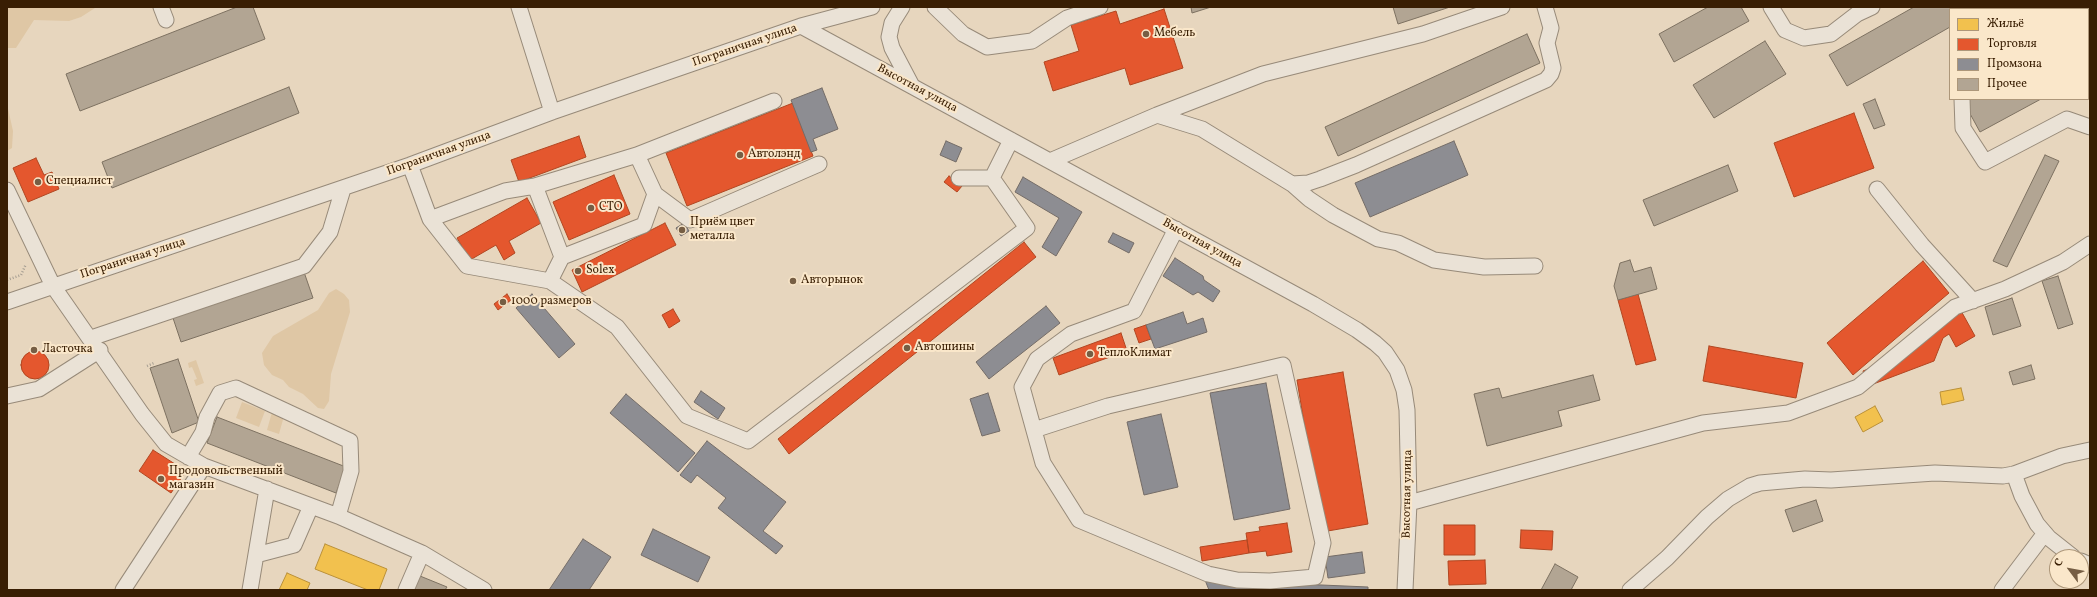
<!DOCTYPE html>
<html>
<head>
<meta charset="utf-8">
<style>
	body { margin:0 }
	#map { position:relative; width:2097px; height:597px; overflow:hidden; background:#e7d6be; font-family:Vollkorn,serif }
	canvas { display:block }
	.frame { position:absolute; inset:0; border:8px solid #391e03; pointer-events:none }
	.legend { position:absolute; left:1949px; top:8px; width:140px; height:92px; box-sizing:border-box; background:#fae7ca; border:1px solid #ad977a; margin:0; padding:5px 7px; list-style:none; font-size:12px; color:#391e03 }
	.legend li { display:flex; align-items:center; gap:8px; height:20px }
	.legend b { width:20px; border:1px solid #ad977a }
	.north { position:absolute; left:2049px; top:549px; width:40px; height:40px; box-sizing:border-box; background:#fae7ca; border:1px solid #ad977a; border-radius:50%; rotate:302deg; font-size:11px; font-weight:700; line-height:16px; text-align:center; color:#391e03 }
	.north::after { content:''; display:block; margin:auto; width:14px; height:18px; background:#765e44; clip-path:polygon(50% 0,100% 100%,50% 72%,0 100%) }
</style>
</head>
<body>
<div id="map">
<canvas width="2097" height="597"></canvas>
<div class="frame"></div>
<ul class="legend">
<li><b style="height:11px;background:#f2c14e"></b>Жильё</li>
<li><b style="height:11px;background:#e4572e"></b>Торговля</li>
<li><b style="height:11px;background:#8d8d92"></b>Промзона</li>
<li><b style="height:11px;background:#b2a593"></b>Прочее</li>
</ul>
<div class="north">С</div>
</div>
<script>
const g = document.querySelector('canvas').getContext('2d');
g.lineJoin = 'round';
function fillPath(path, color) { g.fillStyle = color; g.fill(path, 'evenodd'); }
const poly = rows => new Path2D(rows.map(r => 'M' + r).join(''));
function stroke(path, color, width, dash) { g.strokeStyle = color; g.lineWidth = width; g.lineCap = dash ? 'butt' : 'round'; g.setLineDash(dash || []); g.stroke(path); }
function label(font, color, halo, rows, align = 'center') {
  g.font = font + ' Vollkorn,serif'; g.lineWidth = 4; g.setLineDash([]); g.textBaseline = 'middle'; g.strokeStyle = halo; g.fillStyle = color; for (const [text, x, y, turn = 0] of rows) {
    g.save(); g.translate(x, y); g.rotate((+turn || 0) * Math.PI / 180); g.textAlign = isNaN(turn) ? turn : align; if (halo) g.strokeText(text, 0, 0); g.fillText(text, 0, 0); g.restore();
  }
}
const green = poly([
	[7,7,111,7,95,8,81,17,69,21,34,20,16,48,7,48],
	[7,104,13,131,12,148,7,151],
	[336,289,344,294,349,300,350,312,331,374,329,401,324,409,318,408,303,394,289,387,283,380,272,375,264,365,262,353,273,336,318,310,329,293],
	[196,360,204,383,196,386,194,380,197,379,192,367,189,368,188,363],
	[242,402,265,411,259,427,236,418],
	[272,412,284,416,279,434,267,430]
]);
const homes = poly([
	[1961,388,1964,400,1942,405,1940,392,1961,388],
	[1875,406,1883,421,1863,432,1855,417,1875,406],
	[325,544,387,569,379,590,368,590,315,569,325,544],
	[287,573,310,583,307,590,279,590,287,573]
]);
const shops = poly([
	[1164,9,1183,68,1130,85,1125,68,1053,91,1044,62,1079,51,1071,25,1116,11,1120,24,1164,9],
	[793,103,813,156,687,206,666,153,793,103],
	[1854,113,1874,168,1794,197,1774,143,1854,113],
	[579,136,586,157,519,182,511,160,579,136],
	[36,158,44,175,52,172,59,189,28,202,13,168,36,158],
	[614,175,630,214,569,240,553,202,614,175],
	[949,176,962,186,957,192,944,182,949,176],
	[527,198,541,223,509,241,515,253,504,260,496,245,470,260,457,238,527,198],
	[665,223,676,245,582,292,572,270,665,223],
	[1024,242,1036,257,789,454,778,439,1024,242],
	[1923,261,1949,293,1853,375,1827,343,1923,261],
	[507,294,511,300,498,310,494,304,507,294],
	[1638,294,1656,360,1636,365,1618,300,1638,294],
	[673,309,680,321,669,328,662,315,673,309],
	[1960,309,1975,336,1956,347,1949,334,1943,338,1934,361,1868,386,1863,371,1900,357,1960,309],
	[1146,325,1151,339,1139,343,1134,329,1146,325],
	[1121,333,1127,351,1059,375,1053,358,1121,333],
	[1709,346,1803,363,1796,398,1703,381,1709,346],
	'21 365a14 14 0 1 1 28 0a14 14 0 1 1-28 0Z',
	[1343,372,1368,524,1322,532,1297,380,1343,372],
	[153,450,186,471,171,493,139,471,153,450],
	[1287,523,1292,552,1267,556,1266,551,1249,553,1246,533,1260,531,1259,527,1287,523],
	[1444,525,1475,525,1475,555,1444,555,1444,525],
	[1521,530,1553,531,1552,550,1520,548,1521,530],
	[1247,540,1249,553,1202,561,1200,547,1247,540],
	[1485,560,1486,584,1449,585,1448,561,1485,560]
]);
const industry = poly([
	[822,88,838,129,813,139,817,150,811,152,791,100,822,88],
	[946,141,962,148,956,162,940,155,946,141],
	[1454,141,1468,175,1370,217,1355,183,1454,141],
	[1023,177,1082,212,1056,256,1042,247,1059,218,1015,192,1023,177],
	[684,223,689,231,681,236,676,228,684,223],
	[1113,233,1134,243,1129,253,1108,242,1113,233],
	[1175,258,1203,276,1204,280,1220,291,1213,302,1198,292,1193,295,1163,276,1175,258],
	[532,294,575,344,559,358,516,308,532,294],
	[1046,306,1060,323,989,379,976,362,1046,306],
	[1183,312,1187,324,1203,318,1207,332,1155,349,1146,325,1183,312],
	[1266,383,1290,509,1234,520,1210,393,1266,383],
	[701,391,725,408,718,419,694,402,701,391],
	[988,393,1000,431,982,436,970,399,988,393],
	[626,394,695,453,678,472,610,413,626,394],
	[1161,414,1178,487,1144,495,1127,422,1161,414],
	[707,441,786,502,763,531,783,546,776,554,718,508,726,498,697,475,691,483,680,475,707,441],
	[653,529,710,557,698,582,641,555,653,529],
	[583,539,611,557,589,590,549,590,583,539],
	[1362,552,1365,573,1328,578,1325,557,1362,552],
	[1205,580,1368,587,1368,590,1209,590,1205,580]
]);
const building = poly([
	[237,7,253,7,265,39,80,111,66,74,237,7],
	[1191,7,1211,7,1192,13,1191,7],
	[1393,7,1450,7,1398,24,1393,7],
	[1708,7,1741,7,1749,21,1674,62,1659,34,1708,7],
	[1914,7,1951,7,1950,27,1847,86,1829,55,1914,7],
	[2022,7,2069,7,2070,9,2018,9,2022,7],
	[1527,34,1540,63,1338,156,1325,127,1527,34],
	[1765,41,1786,74,1714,118,1693,85,1765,41],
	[289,87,299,113,112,188,102,162,289,87],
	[1875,99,1885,125,1874,129,1863,104,1875,99],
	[1962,99,2041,99,1980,132,1962,99],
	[2045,155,2059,161,2007,267,1993,261,2045,155],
	[1728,165,1738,191,1654,226,1643,200,1728,165],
	[1630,260,1634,272,1651,267,1657,289,1618,300,1614,286,1620,263,1630,260],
	[304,272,313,298,181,342,173,318,304,272],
	[2058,276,2073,324,2058,329,2042,281,2058,276],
	[2012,298,2021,326,1993,335,1985,307,2012,298],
	[178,359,199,422,172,433,150,368,178,359],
	[2031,365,2035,379,2013,385,2009,372,2031,365],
	[1593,375,1600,400,1558,411,1562,426,1487,446,1474,394,1499,388,1502,398,1593,375],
	[217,417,346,467,336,493,207,443,217,417],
	[1816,500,1823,521,1793,532,1785,510,1816,500],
	[1555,564,1578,577,1571,590,1541,590,1555,564],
	[420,576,447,587,445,590,414,590,420,576]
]);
const path = poly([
	[7,280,21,275,26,264],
	[147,366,154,363]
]);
const minor = poly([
	[161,7,166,20],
	[519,7,552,112],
	[902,7,892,23,889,37,892,48,912,86],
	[935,7,963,34,987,47,1032,41,1067,18,1100,7],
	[1771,7,1785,30,1804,38,1831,34,1857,14,1872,7],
	[1968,7,1969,9],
	[1999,9,2003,7],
	[801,26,1313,304,1357,330,1375,343,1385,352,1397,370,1404,390,1407,410,1409,503,1405,590],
	[1962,99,1963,128,1985,162,2067,119,2090,127],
	[1157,115,1202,129,1292,184,1309,199,1333,215,1378,239,1398,243,1434,260,1484,267,1535,266],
	[1050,161,1157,115,1263,74,1423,34,1502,7],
	[410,165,430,219,467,266,550,281,617,327,687,416,748,441,1027,228,992,178,1011,140],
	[959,178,992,178],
	[1292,184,1308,183,1320,179,1356,165,1546,80,1551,74,1553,68,1547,43,1551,28,1545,7],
	[535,186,562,257,644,225,655,194,637,155,774,101],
	[1877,189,1922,245,1973,301],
	[7,190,53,286,142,414,166,444,204,466,338,516,422,553,484,590],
	[655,194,690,220,819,164],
	[430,219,505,191,535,186,637,155],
	[550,281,562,257],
	[7,302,410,165,552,112,801,26,872,7],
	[91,338,304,266,330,232,343,189],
	[7,396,39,389,100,350],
	[1034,430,1108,406,1283,365,1323,543,1315,577,1270,581,1237,580,1208,574,1079,520,1043,463,1022,387,1037,359,1071,334,1134,311,1176,229],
	[188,457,203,432,207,417,220,393,236,388,350,441,351,471,338,516],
	[2014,474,2022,496,2037,524,2049,538,2073,557],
	[1409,503,1703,423,1788,413,1858,387,1955,307,2005,289,2063,262,2090,244],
	[256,555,294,545,311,506],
	[2081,561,2090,565],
	[123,590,204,466],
	[250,590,267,489],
	[406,590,422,553],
	[1630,590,1667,558,1707,517,1728,499,1750,486,1760,483,1805,479,1831,480,1935,473,2003,476,2014,474,2062,456,2090,450],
	[2002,590,2045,533]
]);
const markers = [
	[1146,34,4,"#765e44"],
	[740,155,4,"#765e44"],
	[38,182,4,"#765e44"],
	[591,208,4,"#765e44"],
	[682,230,4,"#765e44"],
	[578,271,4,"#765e44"],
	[793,281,4,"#765e44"],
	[503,302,4,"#765e44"],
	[907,348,4,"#765e44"],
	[34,350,4,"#765e44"],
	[1090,354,4,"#765e44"],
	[161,479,4,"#765e44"]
];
const poiNames = [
	["Мебель",1154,34],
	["Автолэнд",748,155],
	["Специалист",46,182],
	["СТО",599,208],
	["Приём цвет",690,223],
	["металла",690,237],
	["Solex",586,271],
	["Авторынок",801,281],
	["1000 размеров",511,302],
	["Автошины",915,348],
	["Ласточка",42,350],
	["ТеплоКлимат",1098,354],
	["Продовольственный",169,472],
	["магазин",169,486]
];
const streetNames = [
	["Пограничная улица",745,46,-19],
	["Высотная улица",917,89,28],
	["Пограничная улица",439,154,-20],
	["Высотная улица",1202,244,29],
	["Пограничная улица",133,259,-18],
	["Высотная улица",1408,494,-89]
];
fillPath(green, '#dfc7a5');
fillPath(homes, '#f2c14e');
stroke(homes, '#ba9038', 1);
fillPath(shops, '#e4572e');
stroke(shops, '#b14621', 1);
fillPath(industry, '#8d8d92');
stroke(industry, '#746c67', 1);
fillPath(building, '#b2a593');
stroke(building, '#7d7161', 1);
stroke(minor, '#978a79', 17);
stroke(path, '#a79f93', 2.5, [1, 2]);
stroke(minor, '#eae2d6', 15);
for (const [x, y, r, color] of markers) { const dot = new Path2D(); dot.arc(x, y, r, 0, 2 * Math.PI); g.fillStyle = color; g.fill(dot); stroke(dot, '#fae7ca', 1.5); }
label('12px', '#391e03', '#fae7ca', poiNames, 'left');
label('12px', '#391e03', '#fae7ca', streetNames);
</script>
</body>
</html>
